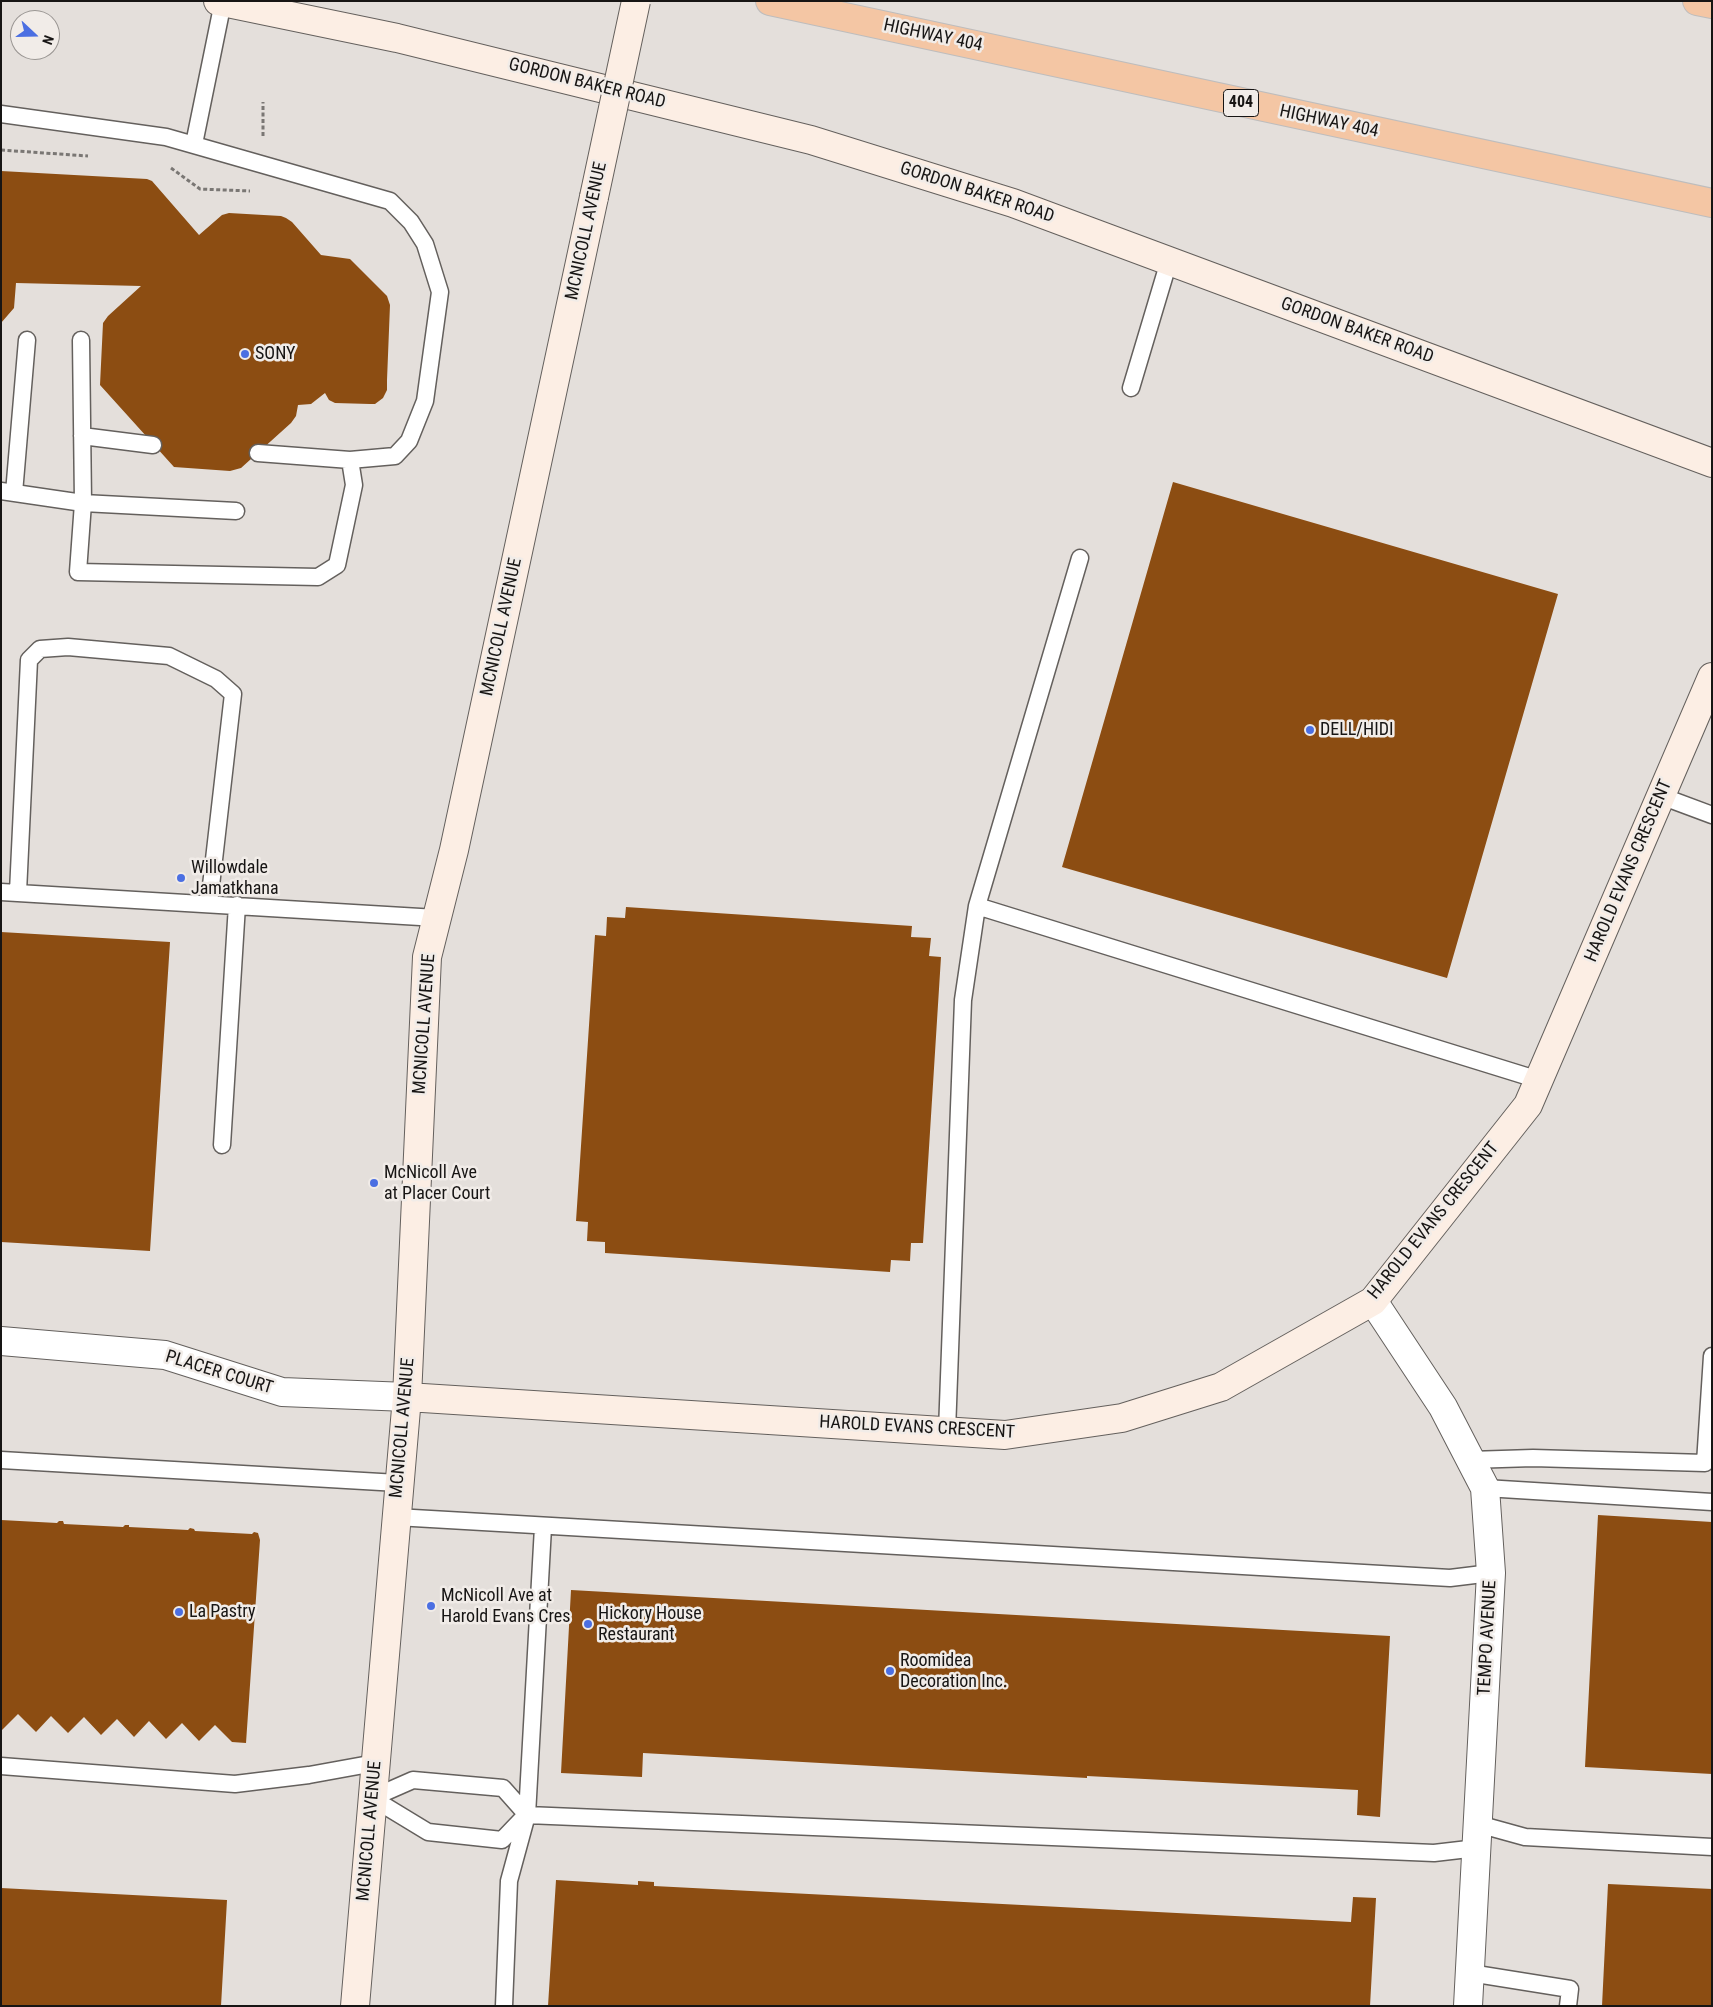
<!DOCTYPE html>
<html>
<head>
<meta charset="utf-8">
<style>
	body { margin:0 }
	#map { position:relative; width:1713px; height:2007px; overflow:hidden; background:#e4dfdb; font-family:"Roboto Condensed",sans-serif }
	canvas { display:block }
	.frame { position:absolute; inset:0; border:2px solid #171514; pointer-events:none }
	.north { position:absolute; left:10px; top:10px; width:50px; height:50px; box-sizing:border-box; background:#f1ece8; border:1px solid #9a9693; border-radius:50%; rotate:111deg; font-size:14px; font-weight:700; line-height:20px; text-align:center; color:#171514 }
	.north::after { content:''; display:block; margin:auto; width:18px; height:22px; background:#4b6fe2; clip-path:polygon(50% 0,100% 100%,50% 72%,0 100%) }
</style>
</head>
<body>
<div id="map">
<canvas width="1713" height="2007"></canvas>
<div class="frame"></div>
<div class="north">N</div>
</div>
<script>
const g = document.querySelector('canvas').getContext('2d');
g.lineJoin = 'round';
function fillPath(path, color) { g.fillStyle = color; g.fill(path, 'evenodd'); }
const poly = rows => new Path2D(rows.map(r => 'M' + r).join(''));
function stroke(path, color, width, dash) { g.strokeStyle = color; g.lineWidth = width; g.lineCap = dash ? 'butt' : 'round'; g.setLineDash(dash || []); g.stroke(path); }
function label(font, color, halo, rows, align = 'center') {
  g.font = font + ' "Roboto Condensed",sans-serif'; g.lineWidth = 5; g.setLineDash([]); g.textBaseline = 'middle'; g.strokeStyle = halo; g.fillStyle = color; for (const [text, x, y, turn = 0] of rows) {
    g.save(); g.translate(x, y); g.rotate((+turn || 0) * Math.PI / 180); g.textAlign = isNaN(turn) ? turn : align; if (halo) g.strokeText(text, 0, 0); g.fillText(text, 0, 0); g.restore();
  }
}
const building = poly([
	[1,171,147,179,152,181,199,235,222,215,229,213,281,216,286,218,292,222,321,255,350,259,387,296,390,305,387,380,387,390,383,398,375,404,370,404,335,403,329,400,325,393,311,404,298,405,296,416,291,423,241,468,230,471,174,467,100,385,103,323,108,316,141,286,16,283,14,308,1,323],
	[1173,482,1558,594,1447,978,1062,867],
	[626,907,912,926,911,937,931,938,929,956,941,957,923,1243,911,1243,910,1261,891,1260,890,1272,605,1253,605,1242,587,1241,588,1222,576,1221,595,935,606,936,607,917,625,918],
	[1,932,170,942,150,1251,1,1242],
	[1598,1515,1712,1522,1712,1774,1585,1767],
	[1,1520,57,1523,59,1521,63,1521,64,1524,123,1527,125,1525,129,1525,129,1527,188,1530,190,1528,194,1529,195,1531,252,1534,254,1532,258,1533,260,1540,246,1743,232,1742,215,1725,199,1741,182,1723,166,1739,149,1721,134,1737,117,1719,101,1735,84,1717,68,1733,51,1716,36,1732,18,1714,2,1730],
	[571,1590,1390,1636,1380,1817,1357,1815,1358,1790,1087,1776,1087,1778,643,1753,642,1777,561,1773],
	[556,1880,638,1885,638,1881,654,1882,654,1886,1351,1922,1353,1897,1376,1898,1370,2006,548,2006],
	[1608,1884,1712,1889,1712,2006,1602,2006],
	[1,1888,227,1900,221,2006,1,2006]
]);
const path = poly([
	[263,136,263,102],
	[1,150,88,156],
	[171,168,200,189,250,191]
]);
const lane = poly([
	[1,114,166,137,390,201,411,222,425,244,440,292,425,401,409,441,395,456,350,460],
	[194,144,223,2],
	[81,340,83,503,78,572,318,577,337,565,354,485,350,460,258,453],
	[1131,388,1169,261],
	[82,436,153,445],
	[1,491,83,503,236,511],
	[14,493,27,340],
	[1661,796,1712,815],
	[1,892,437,918],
	[18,892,29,660,40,649,68,647,169,656,216,679,233,694,209,903],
	[977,906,1539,1080],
	[222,1145,237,905],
	[947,1431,963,1000,977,906,1080,558],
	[1,1460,398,1483],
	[1470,1460,1533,1458,1705,1463,1712,1356],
	[1485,1488,1712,1502],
	[396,1517,1450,1578,1491,1573],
	[1,1766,235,1784,309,1775,375,1763],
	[372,1798,413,1780,503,1788,527,1815,1434,1853,1477,1848],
	[372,1798,428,1832,502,1840,525,1816],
	[1478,1824,1525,1837,1712,1847],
	[1470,1973,1570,1989,1568,2006],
	[504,2006,509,1881,527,1815,543,1527]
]);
const street = poly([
	[1373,1301,1443,1407,1485,1488,1491,1573,1468,2006],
	[1,1341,165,1355,282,1392,407,1397]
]);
const secondary = poly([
	[218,1,397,38,811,140,1013,203,1712,463],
	[407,1397,1005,1435,1122,1418,1221,1387,1373,1301,1528,1105,1712,677],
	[355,2006,407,1397,427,957,454,850,594,197]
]);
const highway = poly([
	[770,1,1712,203],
	[1697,1,1712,4]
]);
const secondaryBridge = poly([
	[594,197,636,1]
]);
const markers = [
	[245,354,5,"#4b6fe2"],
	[1310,730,5,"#4b6fe2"],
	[181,878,5,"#4b6fe2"],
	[374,1183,5,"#4b6fe2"],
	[431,1606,5,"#4b6fe2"],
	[179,1612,5,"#4b6fe2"],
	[588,1624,5,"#4b6fe2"],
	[890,1671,5,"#4b6fe2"]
];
const shields = [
	[1241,103,35]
];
const shieldNames = [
	["404",1241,103]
];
const streetNames = [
	["HIGHWAY 404",933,36,12],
	["GORDON BAKER ROAD",587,84,14],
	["HIGHWAY 404",1329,122,12],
	["GORDON BAKER ROAD",977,193,18],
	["MCNICOLL AVENUE",587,231,-78],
	["GORDON BAKER ROAD",1357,331,20],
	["MCNICOLL AVENUE",502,627,-78],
	["HAROLD EVANS CRESCENT",1629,871,-67],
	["MCNICOLL AVENUE",425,1024,-86],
	["HAROLD EVANS CRESCENT",1434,1221,-51],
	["PLACER COURT",219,1373,17],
	["MCNICOLL AVENUE",403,1428,-85],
	["HAROLD EVANS CRESCENT",917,1428,3],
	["TEMPO AVENUE",1488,1638,-87],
	["MCNICOLL AVENUE",370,1831,-85]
];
const poiNames = [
	["SONY",255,354],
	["DELL/HIDI",1320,730],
	["Willowdale",191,868],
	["Jamatkhana",191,889],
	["McNicoll Ave",384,1173],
	["at Placer Court",384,1194],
	["McNicoll Ave at",441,1596],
	["Harold Evans Cres",441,1617],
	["La Pastry",189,1612],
	["Hickory House",598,1614],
	["Restaurant",598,1635],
	["Roomidea",900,1661],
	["Decoration Inc.",900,1682]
];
fillPath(building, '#8c4d12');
stroke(lane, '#64605d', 19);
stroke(street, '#64605d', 30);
stroke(secondary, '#64605d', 30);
stroke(highway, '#bebdbd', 30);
stroke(path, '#7a7774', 3, [4, 2.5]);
stroke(lane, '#fff', 16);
stroke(street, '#fff', 28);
stroke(secondary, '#fceee4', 28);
stroke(highway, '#f4c6a4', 28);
stroke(secondaryBridge, '#64605d', 30, []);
stroke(secondaryBridge, '#fceee4', 28);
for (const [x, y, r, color] of markers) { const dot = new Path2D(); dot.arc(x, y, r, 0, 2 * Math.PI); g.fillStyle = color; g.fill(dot); stroke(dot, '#f1ece8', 2); }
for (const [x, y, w] of shields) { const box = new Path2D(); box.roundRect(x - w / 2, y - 13.5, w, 27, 4); g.fillStyle = '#f1ece8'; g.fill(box); stroke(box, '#171514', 1); }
label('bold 16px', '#171514', null, shieldNames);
label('18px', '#171514', '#f1ece8', streetNames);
label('18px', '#171514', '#f1ece8', poiNames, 'left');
</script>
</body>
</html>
